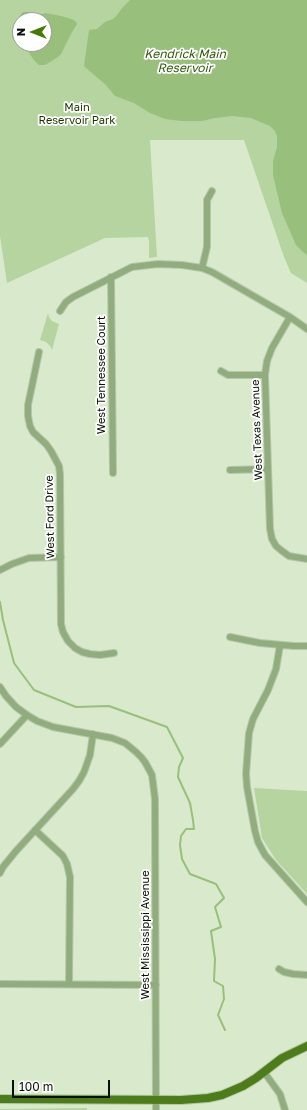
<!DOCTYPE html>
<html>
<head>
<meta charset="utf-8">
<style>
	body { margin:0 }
	#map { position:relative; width:307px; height:1110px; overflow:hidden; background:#d8eacb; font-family:"Golos Text",sans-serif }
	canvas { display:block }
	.north { position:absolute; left:12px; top:12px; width:40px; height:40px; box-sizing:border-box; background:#fff; border:1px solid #9d9f9b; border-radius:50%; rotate:270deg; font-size:11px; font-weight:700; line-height:16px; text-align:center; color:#090f05 }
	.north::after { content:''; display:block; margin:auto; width:14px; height:18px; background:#477a07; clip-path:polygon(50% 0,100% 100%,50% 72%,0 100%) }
	.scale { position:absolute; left:12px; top:1080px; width:98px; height:18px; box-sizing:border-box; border:2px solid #090f05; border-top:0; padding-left:5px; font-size:12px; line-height:14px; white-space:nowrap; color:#090f05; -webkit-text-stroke:3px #fff; paint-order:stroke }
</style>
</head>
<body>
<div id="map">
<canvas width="307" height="1110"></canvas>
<div class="north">N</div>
<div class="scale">100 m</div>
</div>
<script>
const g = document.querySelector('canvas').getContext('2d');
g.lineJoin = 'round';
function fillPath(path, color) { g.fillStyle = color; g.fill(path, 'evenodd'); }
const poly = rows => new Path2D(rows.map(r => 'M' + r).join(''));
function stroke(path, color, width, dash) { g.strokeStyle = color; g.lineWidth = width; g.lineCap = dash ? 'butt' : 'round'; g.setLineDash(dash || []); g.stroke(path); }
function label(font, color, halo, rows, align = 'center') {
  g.font = font + ' "Golos Text",sans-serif'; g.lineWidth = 3.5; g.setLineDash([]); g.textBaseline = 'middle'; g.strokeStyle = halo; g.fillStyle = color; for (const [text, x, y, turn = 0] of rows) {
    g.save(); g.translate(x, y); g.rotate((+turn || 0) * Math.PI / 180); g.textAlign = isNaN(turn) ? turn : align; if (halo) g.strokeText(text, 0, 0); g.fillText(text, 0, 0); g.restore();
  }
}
const green = poly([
	[0,0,307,0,307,283,291,273,284,257,244,140,150,140,157,257,149,258,149,241,148,237,105,238,7,283,0,236],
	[20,20,44,20,44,44,20,44],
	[48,313,49,317,52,321,59,324,52,350,50,346,46,342,40,340],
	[254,788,307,791,307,894,276,860,262,838],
	[87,1108,87,1110,0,1110,0,1109]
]);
const water = poly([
	[130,0,307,0,307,255,303,252,296,245,282,213,273,175,273,161,277,147,277,136,275,131,270,126,251,118,232,116,215,118,202,121,181,121,165,119,150,113,134,103,115,96,106,85,93,74,84,66,89,30,97,29,105,22,113,19,117,15,123,7],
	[23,12,30,12,41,14,46,13,61,16,74,20,77,23,77,24,72,32,61,54,58,57,45,65,39,65,34,60,25,47,17,43,14,40,12,37,13,32,21,14],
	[20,20,44,20,44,44,20,44]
]);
const stream = poly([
	[0,602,3,620,14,663,34,690,76,707,109,706,167,727,183,758,179,767,178,777,190,803,193,820,194,829,186,829,181,836,180,845,182,859,190,874,216,884,224,898,215,907,221,927,211,931,215,959,214,981,223,986,224,999,218,1015,225,1030]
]);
const minor = poly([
	[202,268,207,247,207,200,212,191],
	[111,277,113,473],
	[60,311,66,302,73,297,132,267,158,264,182,265,202,268,212,272,290,317,307,329],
	[290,317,272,348,267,361,265,375,270,529,272,539,276,546,282,551,289,556,307,559],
	[39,352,28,405,28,416,30,426,33,432,46,444,51,451,59,466,60,474,61,624,63,632,68,641,75,648,82,652,90,654,100,655,114,653],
	[221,371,228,375,265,375],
	[230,470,268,469],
	[0,570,12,564,29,558,61,557],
	[230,637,260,643,294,646,307,646],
	[280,645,276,669,268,690,253,719,249,733,246,774,247,787,255,831,258,842,265,855,307,902],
	[0,687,6,696,16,707,27,715,37,721,53,727,112,738,125,743,136,752,141,757,145,762,152,775,155,799,156,1110],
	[0,744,27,715],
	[35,830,63,856,67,864,70,877,69,984],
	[0,873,3,867,16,851,73,789,79,781,84,772,90,755,93,734],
	[279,969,284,972,293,974,307,975],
	[0,984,156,985],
	[264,1072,280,1094,285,1110]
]);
const major = poly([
	[0,1099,181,1100,208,1098,222,1095,243,1086,256,1078,282,1058,307,1046]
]);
const parkNames = [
	["Main",77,108],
	["Reservoir Park",77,121]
];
const streetNames = [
	["West Tennessee Court",102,375,-90],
	["West Texas Avenue",257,430,-92],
	["West Ford Drive",50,517,-91],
	["West Mississippi Avenue",146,935,-90]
];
const waterNames = [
	["Kendrick Main",185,54],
	["Reservoir",185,68]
];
fillPath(green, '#b5d49f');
fillPath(water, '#98bf7b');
stroke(stream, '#98bf7b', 2);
stroke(minor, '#b7c7ab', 8);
stroke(major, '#b7c7ab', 10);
stroke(minor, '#91ad7e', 6);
stroke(major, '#4c7d19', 8);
label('11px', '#1b3301', '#fff', parkNames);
label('11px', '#090f05', '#fff', streetNames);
label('italic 12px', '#32550c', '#fff', waterNames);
</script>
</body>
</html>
